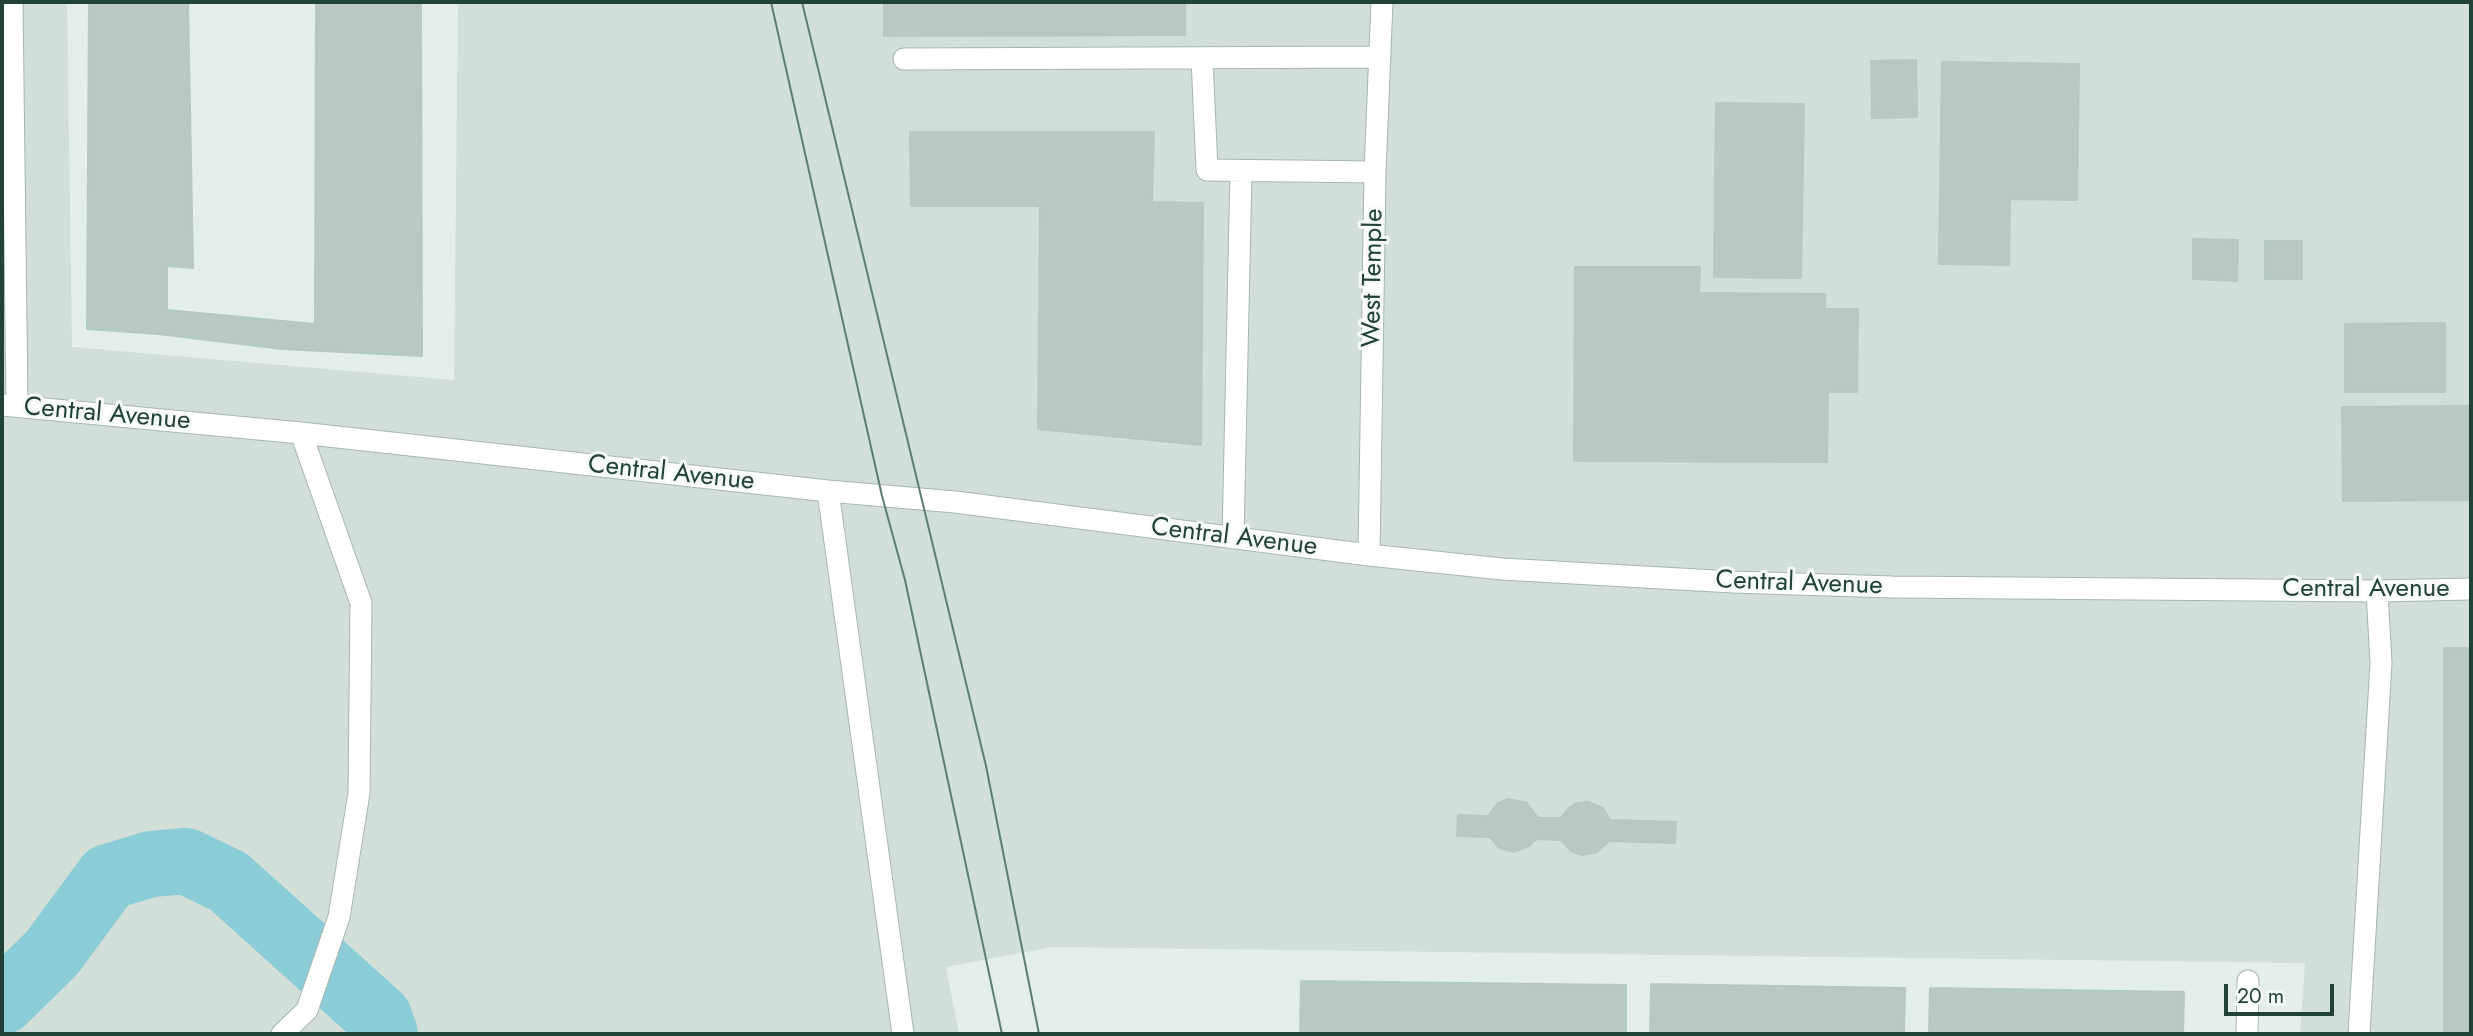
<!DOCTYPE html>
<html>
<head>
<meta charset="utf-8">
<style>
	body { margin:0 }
	#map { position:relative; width:2473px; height:1036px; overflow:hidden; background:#e4eee9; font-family:Jost,sans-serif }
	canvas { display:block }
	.frame { position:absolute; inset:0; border:4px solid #224238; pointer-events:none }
	.scale { position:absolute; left:2224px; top:984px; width:110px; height:32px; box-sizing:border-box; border:4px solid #224238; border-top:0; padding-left:9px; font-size:21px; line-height:24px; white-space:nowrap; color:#224238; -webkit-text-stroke:5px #f5faf8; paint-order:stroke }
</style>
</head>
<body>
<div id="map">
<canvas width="2473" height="1036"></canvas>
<div class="frame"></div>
<div class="scale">20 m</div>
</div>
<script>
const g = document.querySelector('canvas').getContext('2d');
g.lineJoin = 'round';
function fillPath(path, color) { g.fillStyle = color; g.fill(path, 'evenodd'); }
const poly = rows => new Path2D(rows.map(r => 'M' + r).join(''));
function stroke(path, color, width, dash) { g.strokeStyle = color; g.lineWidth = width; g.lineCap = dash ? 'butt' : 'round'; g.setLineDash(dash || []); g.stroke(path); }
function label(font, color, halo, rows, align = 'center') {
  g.font = font + ' Jost,sans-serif'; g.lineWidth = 6; g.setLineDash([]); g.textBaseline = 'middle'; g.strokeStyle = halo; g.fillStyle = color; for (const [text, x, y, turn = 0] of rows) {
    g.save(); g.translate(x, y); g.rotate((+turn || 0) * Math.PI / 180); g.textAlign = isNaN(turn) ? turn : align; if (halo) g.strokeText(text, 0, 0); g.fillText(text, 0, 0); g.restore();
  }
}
const built = poly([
	[2,2,67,2,72,347,454,380,458,2,2471,2,2471,1034,2300,1034,2305,963,1053,947,946,967,959,1034,2,1034]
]);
const river = poly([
	[2,1002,52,953,108,877,151,864,186,861,229,882,379,1017,385,1034]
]);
const building = poly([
	[89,2,188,2,193,268,167,266,167,310,315,324,316,2,421,2,422,356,282,349,158,334,87,329,89,2],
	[884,2,1185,2,1185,35,884,36,884,2],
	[1916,60,1917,117,1872,118,1871,61,1916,60],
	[1942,62,2079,64,2077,200,2010,199,2009,265,1939,264,1942,62],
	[1716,103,1804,104,1801,278,1714,277,1716,103],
	[910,132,1154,132,1152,202,1203,203,1201,445,1038,429,1040,206,911,206,910,132],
	[2193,239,2238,240,2237,281,2193,279,2193,239],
	[2265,241,2302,241,2302,279,2265,279,2265,241],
	[1575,267,1700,267,1699,293,1825,294,1825,309,1858,309,1857,392,1828,392,1827,462,1574,461,1575,267],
	[2445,323,2445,392,2345,392,2345,324,2445,323],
	[2471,406,2471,500,2343,501,2342,407,2471,406],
	[2444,648,2471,648,2471,1034,2444,1034,2444,648],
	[1508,799,1527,803,1538,818,1561,818,1570,807,1577,803,1588,802,1603,808,1610,820,1676,822,1675,843,1609,841,1597,852,1582,855,1571,851,1561,840,1536,839,1529,846,1514,852,1499,848,1490,837,1457,836,1458,815,1488,816,1497,804,1508,799],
	[1301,981,1626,985,1626,1034,1300,1034,1301,981],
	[1651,984,1905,988,1904,1034,1650,1034,1651,984],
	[1930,988,2184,992,2183,1034,1929,1034,1930,988]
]);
const minor = poly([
	[12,2,17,406],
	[1202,58,1207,170,1375,172],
	[904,59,1380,57],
	[2,405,301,433,828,491,955,502,1369,555,1502,569,1733,582,1892,587,2377,591,2471,589],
	[828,491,903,1034],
	[1233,538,1241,171],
	[1369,555,1375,172,1382,2],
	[282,1034,307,1010,339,917,359,793,361,603,301,433],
	[2247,1034,2248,981],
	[2359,1034,2381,663,2377,591]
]);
const tram = poly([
	[771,2,882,496,905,580,1002,1034],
	[802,2,986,766,1039,1034]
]);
const streetNames = [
	["West Temple",1374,278,-89],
	["Central Avenue",107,415,5],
	["Central Avenue",671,474,6],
	["Central Avenue",1234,538,7],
	["Central Avenue",1799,584,2],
	["Central Avenue",2366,590]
];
fillPath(built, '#d2ded8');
stroke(river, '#8acdd6', 66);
fillPath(building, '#b9c9c2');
stroke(building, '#b6c9c0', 2);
stroke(minor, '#a6b7b0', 23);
stroke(minor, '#fff', 21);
stroke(tram, '#5d7d73', 2);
label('26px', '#224238', '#f5faf8', streetNames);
</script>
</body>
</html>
